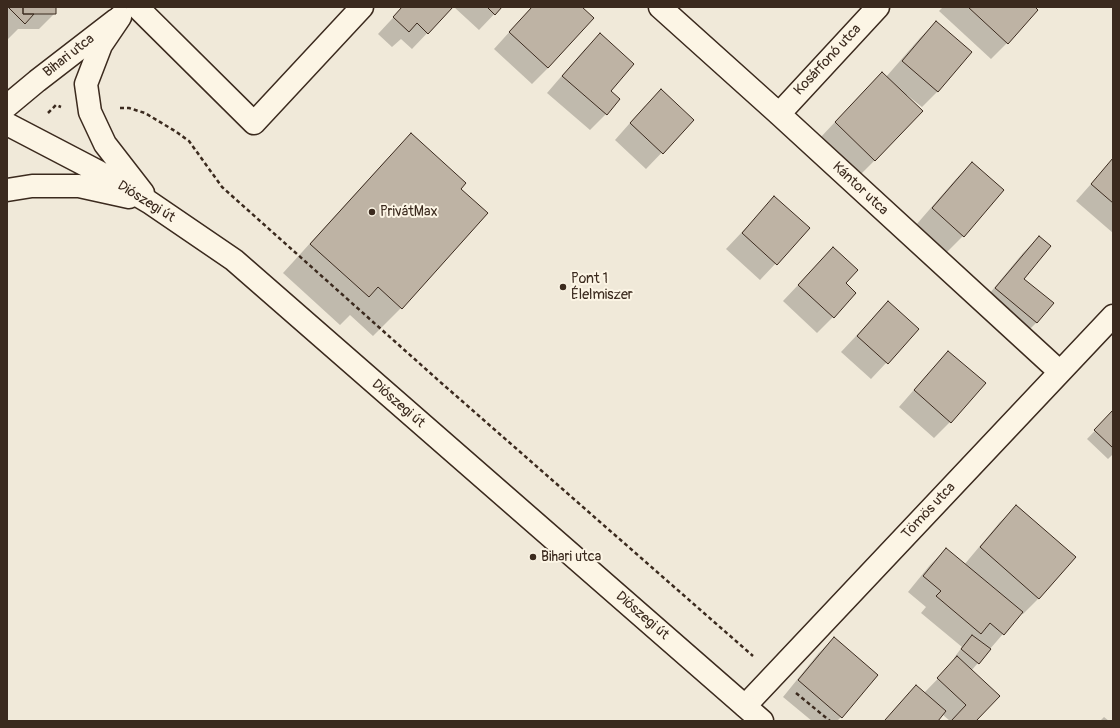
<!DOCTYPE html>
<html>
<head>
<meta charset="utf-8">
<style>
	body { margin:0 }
	#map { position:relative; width:1120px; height:728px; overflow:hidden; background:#f0e9d9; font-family:Pangolin,sans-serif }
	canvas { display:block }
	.frame { position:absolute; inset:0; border:8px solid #3b2a1e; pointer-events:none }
</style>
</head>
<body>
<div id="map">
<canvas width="1120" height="728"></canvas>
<div class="frame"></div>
</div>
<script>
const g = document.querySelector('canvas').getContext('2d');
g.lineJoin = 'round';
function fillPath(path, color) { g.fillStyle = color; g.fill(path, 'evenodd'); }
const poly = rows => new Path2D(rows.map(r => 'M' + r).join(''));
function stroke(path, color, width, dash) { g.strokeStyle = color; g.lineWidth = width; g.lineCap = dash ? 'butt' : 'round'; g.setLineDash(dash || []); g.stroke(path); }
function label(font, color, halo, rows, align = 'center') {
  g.font = font + ' Pangolin,sans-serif'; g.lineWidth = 4; g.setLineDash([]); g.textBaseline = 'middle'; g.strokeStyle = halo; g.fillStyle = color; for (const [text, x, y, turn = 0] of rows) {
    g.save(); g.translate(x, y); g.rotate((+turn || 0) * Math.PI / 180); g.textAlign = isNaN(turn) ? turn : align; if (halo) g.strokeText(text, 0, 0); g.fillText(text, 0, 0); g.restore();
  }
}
const shadow = poly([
	[7,7,55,7,55,13,39,29,18,29,8,39],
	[403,7,452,7,412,49,401,39,392,47,378,34],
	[454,7,501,7,479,30],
	[532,7,580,7,548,68,532,84,494,49],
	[943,7,1033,7,1007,43,991,59,939,11],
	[936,22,938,91,922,107,907,95,875,160,859,176,820,138,866,89,886,77,920,38],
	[600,35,609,92,606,114,590,130,547,93,584,50],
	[645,106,693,120,646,169,615,140],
	[411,135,460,189,401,308,373,336,350,315,340,325,283,273,384,162],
	[1113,159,1113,233,1076,201],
	[972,163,963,236,947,252,916,225,956,179],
	[774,198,809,228,760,280,726,249],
	[1039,237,1023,279,1037,322,1021,338,980,305,1023,253],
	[833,248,845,283,833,317,817,333,783,301],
	[888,302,917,330,871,379,841,352],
	[948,352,950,422,934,438,899,407,933,368],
	[1113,412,1113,454,1108,459,1087,439],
	[1016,507,1039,598,1023,614,1021,613,971,671,975,721,950,721,942,714,937,721,884,721,916,686,924,693,956,660,954,658,962,647,921,613,926,607,908,592,930,565,946,549,964,565,1000,522],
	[834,638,841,717,837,721,812,721,783,697,818,654],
	[1104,717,1109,721,1100,721]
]);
const building = poly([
	[8,7,23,7,23,14,34,14,25,24,8,7],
	[23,7,56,7,56,14,23,14,23,7],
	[402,7,453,7,428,34,417,23,409,32,393,17,402,7],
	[487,7,502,7,495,15,487,7],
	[532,7,582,7,594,18,548,68,509,32,532,7],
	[968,7,1035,7,1038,10,1008,44,968,7],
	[936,21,972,52,938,92,902,61,936,21],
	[600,33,634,64,611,91,620,99,607,115,562,76,600,33],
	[882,72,923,111,875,161,835,122,882,72],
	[661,89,694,120,663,154,630,123,661,89],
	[411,133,466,183,461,189,488,213,402,309,378,287,369,297,310,244,411,133],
	[1113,158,1113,203,1091,184,1113,158],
	[972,162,1004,190,964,237,932,208,972,162],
	[774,196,810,228,777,265,742,233,774,196],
	[1039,236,1051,246,1024,279,1054,303,1037,323,995,288,1039,236],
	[833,247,858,270,846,283,856,293,834,318,798,285,833,247],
	[888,301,919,329,888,364,857,336,888,301],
	[948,351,986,383,951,423,914,390,948,351],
	[1113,410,1113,448,1094,430,1113,410],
	[1016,505,1076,557,1039,599,980,547,1016,505],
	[946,548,1023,612,1004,635,990,623,981,634,936,596,941,591,923,576,946,548],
	[972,635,991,649,979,664,961,649,972,635],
	[834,637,878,675,842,718,798,680,834,637],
	[957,656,1000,696,976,721,951,721,966,705,937,678,957,656],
	[916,685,946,711,938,721,886,721,885,720,916,685]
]);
const path = poly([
	[120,108,129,108,145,113,175,131,189,141,222,187,438,380,753,656],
	[48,113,56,105,61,107],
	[796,693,830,721]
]);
const minor = poly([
	[137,7,254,123,362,7],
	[660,7,779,114,1060,372],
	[7,106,37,81,116,20],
	[779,114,878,7],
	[745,706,1113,316]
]);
const major = poly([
	[120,17,101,45,86,84,90,112,105,144,143,193],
	[7,124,97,171,149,202,234,260,762,721],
	[7,190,32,186,79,186,129,197]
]);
const markers = [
	[372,212,4,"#3b2a1e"],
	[563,287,4,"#3b2a1e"],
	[533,557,4,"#3b2a1e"]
];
const streetNames = [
	["Bihari utca",69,56,-38],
	["Kosárfonó utca",828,60,-47],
	["Kántor utca",860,189,43],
	["Diószegi út",146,202,32],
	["Diószegi út",398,404,41],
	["Tömös utca",929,511,-47],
	["Diószegi út",642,616,41]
];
const poiNames = [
	["PrivátMax",380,212],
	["Pont 1",571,279],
	["Élelmiszer",571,295],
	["Bihari utca",541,557]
];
fillPath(shadow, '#0003');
fillPath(building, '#beb3a4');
stroke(building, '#3b2a1e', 1);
stroke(minor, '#3b2a1e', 25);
stroke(major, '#3b2a1e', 25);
stroke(path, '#3b2a1e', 2.5, [4, 3]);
stroke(minor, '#fcf5e5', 22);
stroke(major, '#fcf5e5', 22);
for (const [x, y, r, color] of markers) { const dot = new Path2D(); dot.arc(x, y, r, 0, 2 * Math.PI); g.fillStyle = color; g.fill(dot); stroke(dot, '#fcf5e5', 1.5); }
label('14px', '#3b2a1e', '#fcf5e5', streetNames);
label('14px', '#3b2a1e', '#fcf5e5', poiNames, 'left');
</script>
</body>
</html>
